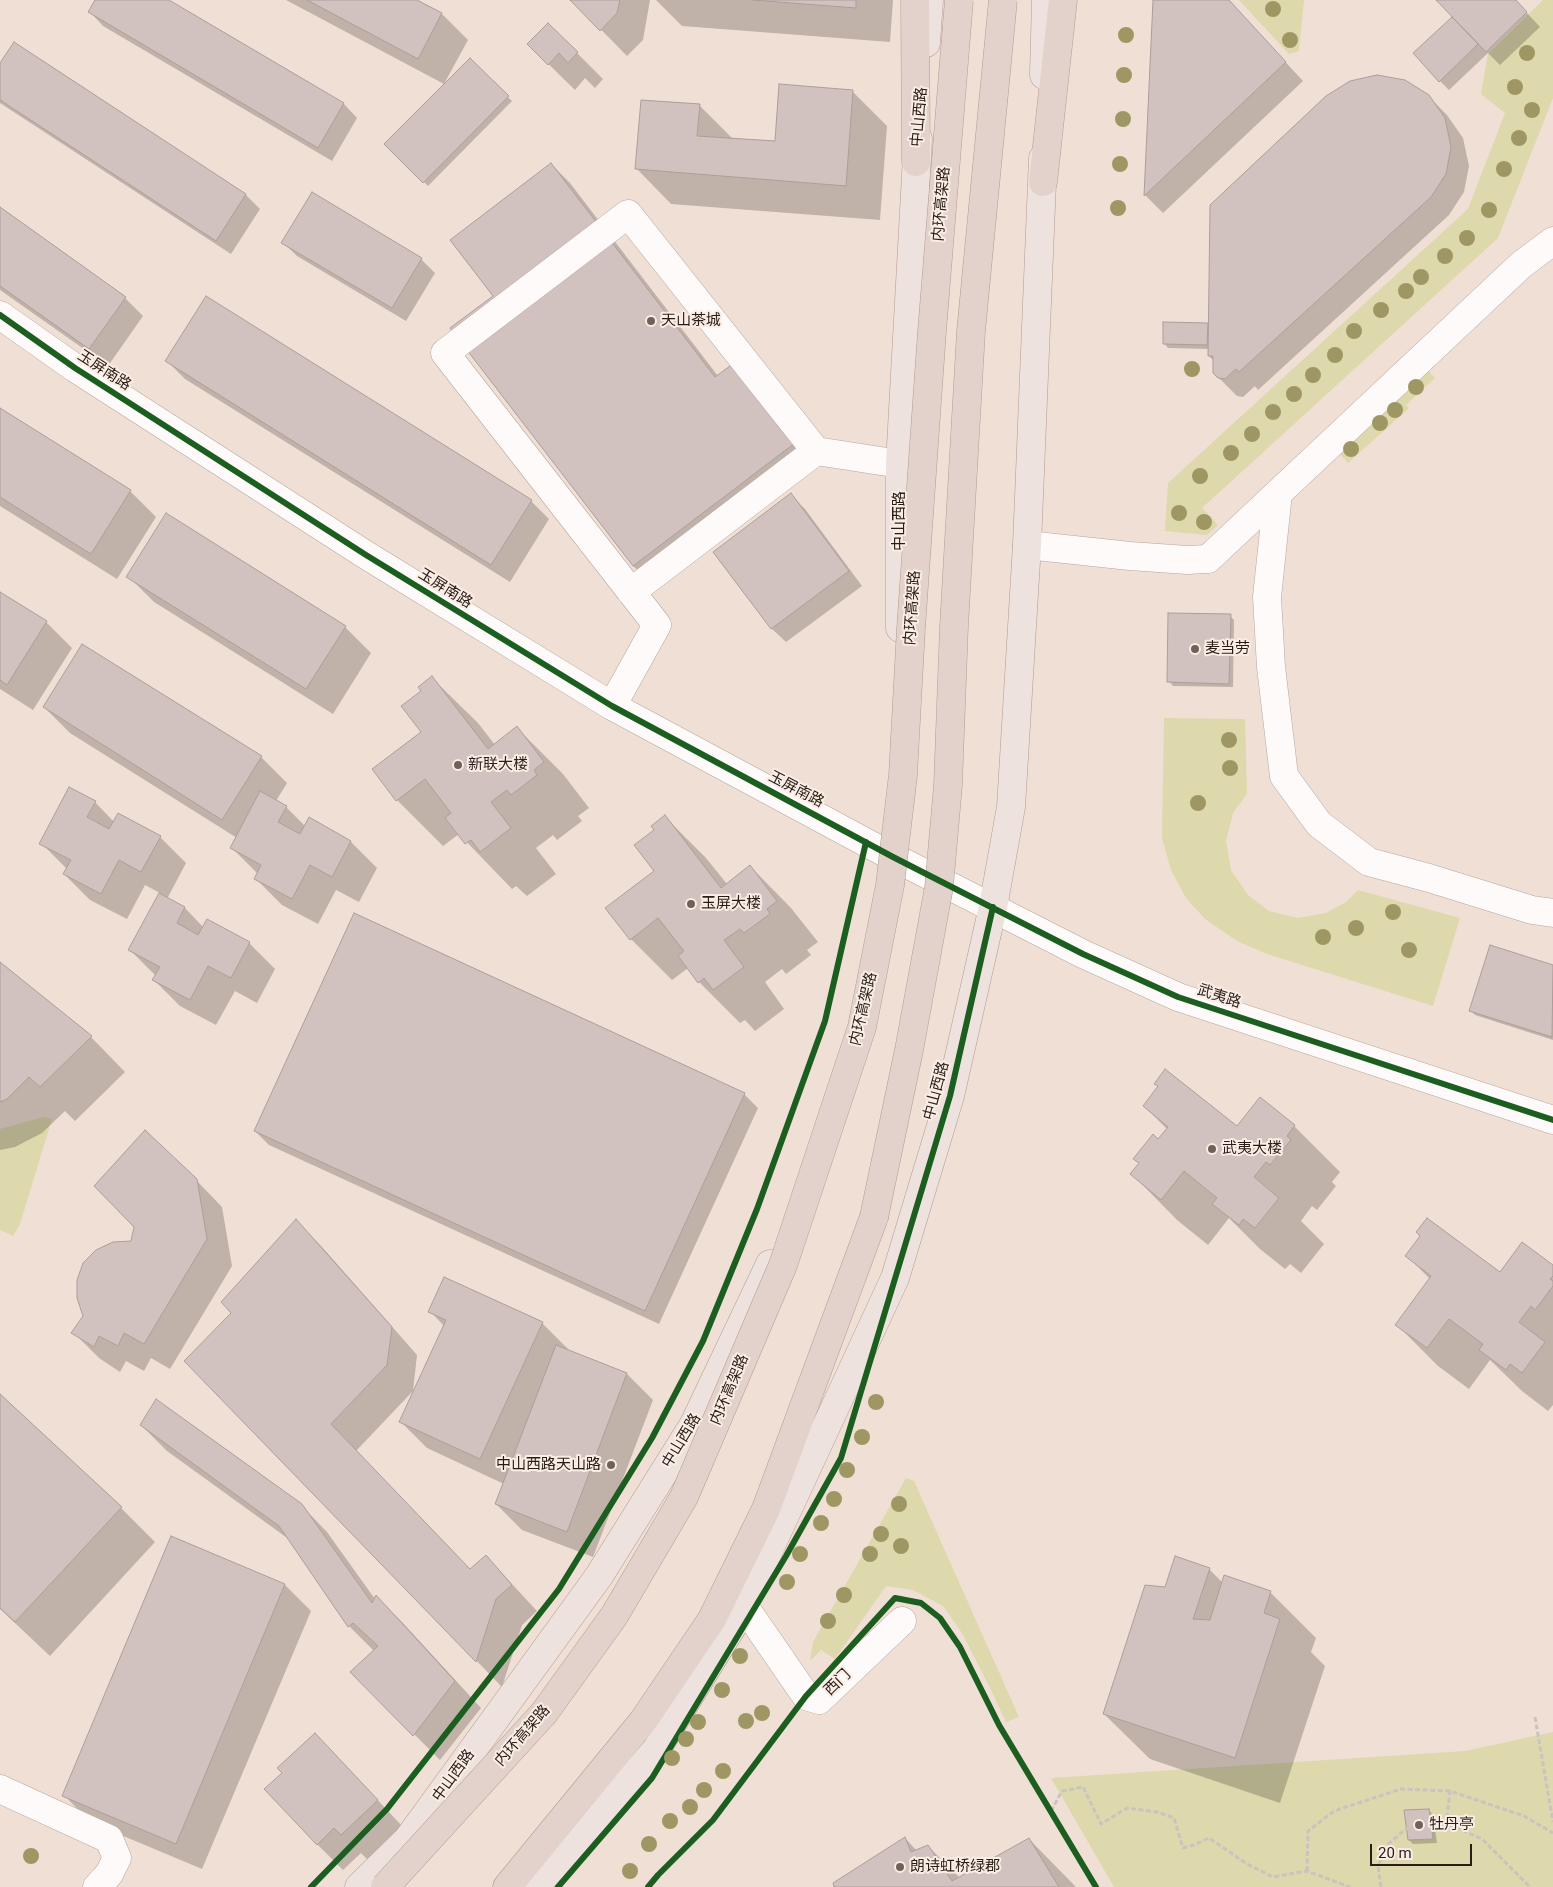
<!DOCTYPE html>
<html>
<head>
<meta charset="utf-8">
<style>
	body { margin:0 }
	#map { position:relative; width:1553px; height:1887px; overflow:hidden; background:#f0dfd4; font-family:Roboto,sans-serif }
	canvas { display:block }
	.scale { position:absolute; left:1370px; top:1844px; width:102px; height:22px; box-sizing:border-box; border:2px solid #291e17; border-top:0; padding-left:6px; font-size:15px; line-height:18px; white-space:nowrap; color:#291e17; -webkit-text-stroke:4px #faede6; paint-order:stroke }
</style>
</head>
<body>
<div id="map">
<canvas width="1553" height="1887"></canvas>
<div class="scale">20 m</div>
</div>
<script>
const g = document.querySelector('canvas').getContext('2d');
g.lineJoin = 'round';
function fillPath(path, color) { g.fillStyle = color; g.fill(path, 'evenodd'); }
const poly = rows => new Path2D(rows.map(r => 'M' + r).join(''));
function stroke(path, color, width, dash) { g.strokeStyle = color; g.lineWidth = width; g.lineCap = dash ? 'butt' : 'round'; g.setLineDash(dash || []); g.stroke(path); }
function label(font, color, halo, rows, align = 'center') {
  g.font = font + ' Roboto,"Noto Sans SC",sans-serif'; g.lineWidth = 4; g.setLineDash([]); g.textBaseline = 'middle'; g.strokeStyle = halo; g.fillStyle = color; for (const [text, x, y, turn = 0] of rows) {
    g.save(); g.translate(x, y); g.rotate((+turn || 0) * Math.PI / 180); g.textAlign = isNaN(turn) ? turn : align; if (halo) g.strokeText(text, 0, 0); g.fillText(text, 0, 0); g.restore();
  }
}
const green = poly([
	[1239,0,1304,0,1299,51,1289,54],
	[1543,0,1553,0,1553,98,1498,238,1202,508,1218,525,1207,535,1165,531,1168,483,1468,209,1505,113,1481,94,1488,54],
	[1428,370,1435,378,1406,405,1409,408,1348,463,1339,453],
	[1164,718,1245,719,1247,794,1233,813,1226,841,1231,870,1248,895,1269,911,1298,918,1326,913,1346,902,1358,890,1460,918,1433,1006,1267,954,1237,941,1205,919,1186,898,1171,870,1162,838],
	[43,1117,52,1119,20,1224,13,1236,0,1230,0,1129],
	[906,1478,914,1481,1019,1717,1006,1722,991,1690,962,1633,943,1606,913,1590,886,1586,835,1659,821,1650,810,1661,813,1642],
	[1553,1732,1553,1887,1114,1887,1051,1778,1465,1751]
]);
const shadow = poly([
	[97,0,167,0,344,104,357,118,332,161,103,26,90,12],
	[286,0,415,0,442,14,468,40,444,84],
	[572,0,650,0,643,40,627,56],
	[656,0,893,0,890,42,682,26],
	[1155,0,1228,0,1303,81,1163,213,1145,195],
	[1438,0,1515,0,1540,27,1500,65,1488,53,1449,90,1440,81,1462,26],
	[548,24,603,79,595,88,585,78,575,90,528,44],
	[14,44,246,195,260,209,231,254,0,103,0,66],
	[470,60,512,101,428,186,386,144],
	[852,91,887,126,880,220,671,204,637,169,699,105,734,140,776,143],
	[1428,96,1447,115,1463,138,1469,166,1464,192,1449,215,1258,390,1255,386,1243,397,1237,396,1219,378,1214,361,1209,356,1209,349,1168,348,1164,343,1207,325,1209,326],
	[551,164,570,183,718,376,813,462,652,584,633,566,494,296],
	[0,209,125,298,143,316,108,366,0,290],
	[283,242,421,259,435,273,406,321,297,256],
	[167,361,531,501,549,519,510,582,185,379],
	[0,410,130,491,156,517,117,579,0,506],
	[791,495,805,509,862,586,786,642,772,629,715,552],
	[128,576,345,627,371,653,333,714,154,602],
	[0,593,46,622,72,648,33,710,0,689],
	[1230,616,1234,620,1233,687,1173,686,1169,681],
	[83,646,261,757,287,783,276,801,286,807,305,826,351,842,377,868,359,902,336,890,318,924,282,905,256,879,258,874,232,848,237,838,70,733,44,707],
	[432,678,478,723,495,745,517,728,563,774,589,808,578,816,582,821,557,840,553,835,536,848,556,874,527,896,516,886,512,889,459,834,443,846,397,800,374,769,422,733,423,692],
	[95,802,114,822,160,837,186,863,167,899,185,908,204,928,249,943,275,969,257,1003,235,991,216,1025,180,1006,154,980,156,976,130,950,160,893,145,885,127,919,90,900,64,874,67,869,41,843],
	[665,817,706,858,727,884,750,866,791,908,818,942,807,950,811,955,786,974,782,969,765,982,784,1009,755,1031,745,1020,740,1023,699,982,688,968,672,980,631,939,655,872,656,830],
	[1490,947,1553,966,1553,1040,1475,1015,1471,1011],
	[0,963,91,1037,125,1072,75,1121,65,1111,42,1133,15,1147,0,1150],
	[744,1094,758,1108,659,1324,269,1145,255,1131],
	[1260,1099,1294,1126,1340,1172,1332,1182,1336,1186,1317,1210,1312,1206,1301,1221,1324,1244,1301,1273,1290,1264,1285,1269,1260,1249,1229,1218,1208,1245,1177,1220,1132,1174,1140,1164,1135,1159,1159,1140,1167,1129,1144,1106,1237,1128],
	[196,1180,222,1207,232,1266,170,1369,151,1358,144,1371,126,1361,120,1372,99,1358,73,1332,132,1242],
	[296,1221,322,1247,417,1355,413,1391,356,1451,470,1570,486,1556,537,1611,522,1625,502,1687,186,1361,233,1313],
	[1407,1256,1500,1274,1553,1266,1553,1405,1548,1411,1522,1391,1490,1360,1469,1389,1438,1366,1397,1325,1430,1279],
	[430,1311,542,1323,568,1349,567,1351,627,1374,653,1400,593,1557,522,1530,496,1504,504,1484,427,1448,401,1422,444,1326],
	[0,1396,121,1508,155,1542,50,1656,0,1609],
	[141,1425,301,1505,327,1532,375,1599,376,1597,402,1622,481,1708,440,1760,352,1672,374,1651,349,1626,290,1540,167,1451],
	[172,1538,285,1585,311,1611,202,1869,90,1822,64,1795],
	[1209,1569,1223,1583,1270,1592,1316,1638,1311,1652,1325,1666,1280,1803,1150,1759,1104,1714,1166,1588],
	[341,1761,403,1827,368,1860,361,1853,343,1870,317,1844],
	[1429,1810,1433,1815,1437,1843,1413,1844,1409,1840],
	[905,1838,917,1851,928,1846,960,1878,1029,1839,1076,1887,836,1887]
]);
const building = poly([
	[95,0,169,0,344,103,318,148,88,12,95,0],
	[307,0,417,0,442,13,418,59,307,0],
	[570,0,620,0,617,13,600,31,570,0],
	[753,0,856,0,856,8,753,0],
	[1153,0,1229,0,1286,62,1144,196,1153,0],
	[1436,0,1516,0,1527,12,1486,52,1436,0],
	[1452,17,1478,44,1439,82,1413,53,1452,17],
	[548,23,578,52,568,63,559,53,548,65,527,44,548,23],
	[14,42,246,194,216,241,0,100,0,63,14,42],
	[470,58,509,96,423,183,384,144,470,58],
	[1377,75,1405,80,1429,95,1445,118,1451,147,1446,174,1431,197,1239,372,1236,369,1225,379,1218,378,1213,373,1213,356,1208,356,1210,205,1326,96,1350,81,1377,75],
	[779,84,853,90,846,186,635,169,641,100,700,104,697,136,775,141,779,84],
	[551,163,715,377,734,363,795,443,633,566,450,328,493,296,450,240,551,163],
	[312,192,422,258,392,308,281,243,312,192],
	[0,207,126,297,89,349,0,286,0,207],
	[206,296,532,500,491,565,165,361,206,296],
	[1163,322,1208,323,1207,345,1163,344,1163,322],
	[0,408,131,490,91,554,0,497,0,408],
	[791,493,849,571,771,629,713,552,791,493],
	[166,513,346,626,306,689,126,577,166,513],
	[0,592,47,621,7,685,0,680,0,592],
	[1168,613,1231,614,1229,684,1167,682,1168,613],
	[82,644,262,756,222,820,43,707,82,644],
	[432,676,488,749,517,726,544,762,534,770,537,775,511,795,507,790,491,802,511,828,480,852,471,840,465,844,445,818,451,813,425,779,396,801,372,769,421,732,401,706,421,691,418,687,432,676],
	[69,787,96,801,87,817,109,829,118,813,161,836,141,872,119,860,101,894,63,874,71,860,39,844,69,787],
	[260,791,287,806,278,822,300,834,309,817,351,841,332,877,310,865,292,899,254,879,261,865,230,848,260,791],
	[665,815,721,888,750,865,777,901,767,909,770,914,744,933,740,929,724,940,744,967,713,990,704,978,698,983,678,956,684,951,658,918,630,940,605,908,654,871,634,845,654,830,651,826,665,815],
	[159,893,185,907,177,923,198,935,207,919,250,942,231,978,208,966,190,1000,152,980,160,967,128,950,159,893],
	[354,913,745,1093,645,1311,254,1131,354,913],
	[1490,945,1553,965,1552,1037,1469,1011,1490,945],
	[0,962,92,1036,40,1087,29,1077,7,1099,0,1102,0,962],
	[1165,1069,1237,1126,1260,1097,1295,1125,1287,1136,1291,1140,1270,1165,1266,1162,1254,1177,1279,1198,1255,1228,1243,1219,1239,1225,1212,1204,1217,1198,1184,1171,1161,1200,1130,1174,1139,1163,1133,1159,1153,1134,1158,1139,1168,1127,1143,1106,1158,1086,1154,1084,1165,1069],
	[145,1130,197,1179,207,1239,144,1344,124,1333,118,1346,99,1336,94,1347,71,1333,83,1316,77,1298,77,1280,83,1263,96,1250,113,1242,131,1241,134,1227,94,1186,145,1130],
	[1427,1218,1500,1272,1522,1242,1553,1265,1553,1276,1550,1279,1553,1281,1553,1286,1535,1310,1531,1306,1519,1322,1545,1342,1522,1373,1510,1364,1506,1370,1479,1350,1483,1344,1449,1319,1427,1348,1395,1325,1431,1276,1405,1256,1420,1236,1416,1232,1427,1218],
	[296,1219,392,1327,387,1365,331,1424,470,1569,486,1555,512,1585,496,1599,476,1662,184,1361,231,1313,221,1302,296,1219],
	[444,1277,543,1322,480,1459,399,1422,446,1320,428,1312,444,1277],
	[556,1345,627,1373,567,1532,495,1504,556,1345],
	[0,1394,122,1507,15,1622,0,1608,0,1394],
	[156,1399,302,1504,372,1603,376,1595,455,1681,413,1736,350,1672,378,1646,353,1623,348,1627,279,1526,140,1425,156,1399],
	[171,1536,285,1584,176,1844,62,1796,171,1536],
	[1175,1556,1210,1568,1193,1619,1210,1620,1224,1575,1271,1591,1264,1613,1280,1619,1235,1758,1103,1714,1145,1585,1165,1587,1175,1556],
	[315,1733,378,1800,341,1835,334,1828,317,1845,264,1789,282,1773,277,1768,315,1733],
	[1429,1809,1433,1839,1408,1840,1404,1810,1429,1809],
	[905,1837,911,1852,928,1845,952,1881,1029,1838,1059,1887,834,1887,833,1883,905,1837]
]);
const path = poly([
	[1535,1717,1553,1822],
	[1051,1811,1062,1791,1083,1787,1101,1824,1127,1808,1157,1812,1174,1818,1183,1848,1194,1845,1209,1838,1247,1864,1273,1877,1307,1871,1350,1887],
	[1446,1825,1450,1791],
	[1307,1871,1308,1831,1334,1811,1401,1789,1450,1791,1524,1816,1553,1833],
	[1381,1887,1378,1866,1388,1844,1406,1829,1431,1822,1453,1826,1482,1839,1530,1887]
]);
const minor = poly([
	[0,315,75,368,366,555,612,706,893,857,1083,954,1178,997,1553,1120],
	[1278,493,1267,597,1271,667,1284,776,1319,824,1369,862,1429,878,1532,910,1553,913],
	[1027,545,1130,556,1187,560,1208,559,1521,265,1553,241],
	[631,592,816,451],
	[612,706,657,625,445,353,628,214,816,451,900,464],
	[744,1606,806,1696,819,1700,902,1621],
	[0,1789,109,1839,117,1858,109,1874,97,1887]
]);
const major = poly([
	[926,43,929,0],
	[1044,75,1046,0],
	[900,628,900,464,918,139],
	[359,1887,408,1839,599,1576,694,1424,770,1264],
	[535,1887,656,1750,737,1619,895,1278,950,1096,993,907,1011,807,1027,545,1043,158]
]);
const highway = poly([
	[915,0,916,162],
	[1043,182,1063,0],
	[507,1887,643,1721,712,1619,766,1509,874,1217]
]);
const highwayBridge = poly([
	[874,1217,909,1050,939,887,948,785,954,626,971,331,1003,0],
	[385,1887,544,1713,614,1616,684,1497,783,1265,862,1027,890,885,903,775,911,628,932,331,959,0]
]);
const cycleway = poly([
	[0,315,75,368,366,555,612,706,893,857,1083,954,1178,997,1553,1120],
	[311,1887,387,1809,559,1589,652,1438,703,1341,757,1209,825,1021,866,842],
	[558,1887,652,1778,786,1556,841,1458,950,1096,993,907],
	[648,1887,658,1875,713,1820,806,1696,895,1598,921,1603,940,1618,960,1647,999,1725,1096,1887]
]);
const trees = [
	[1273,9],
	[1126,35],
	[1290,40],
	[1527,53],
	[1124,75],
	[1515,87],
	[1532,110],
	[1123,119],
	[1519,138],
	[1120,164],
	[1504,169],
	[1118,208],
	[1489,210],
	[1467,238],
	[1445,256],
	[1421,277],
	[1406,291],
	[1381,310],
	[1354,331],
	[1335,355],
	[1192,369],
	[1313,375],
	[1416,387],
	[1294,394],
	[1395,410],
	[1273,412],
	[1380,423],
	[1252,434],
	[1351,449],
	[1231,453],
	[1200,476],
	[1179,513],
	[1204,522],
	[1229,740],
	[1230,768],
	[1198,803],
	[1393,912],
	[1356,928],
	[1323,937],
	[1409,950],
	[876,1402],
	[862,1437],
	[847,1470],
	[834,1499],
	[899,1504],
	[821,1523],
	[881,1534],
	[901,1546],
	[800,1554],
	[870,1554],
	[787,1582],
	[844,1595],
	[828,1621],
	[740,1656],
	[722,1690],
	[762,1713],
	[746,1721],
	[698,1722],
	[686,1739],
	[672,1758],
	[723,1771],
	[704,1790],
	[690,1807],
	[670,1821],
	[649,1844],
	[31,1856],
	[630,1871]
];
const markers = [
	[651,321,5,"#6f6259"],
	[1195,649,5,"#6f6259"],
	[458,765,5,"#6f6259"],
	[691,904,5,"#6f6259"],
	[1212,1149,5,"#6f6259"],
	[611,1465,5,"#6f6259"],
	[1419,1825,5,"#6f6259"],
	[900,1867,5,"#6f6259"]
];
const streetNames = [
	["中山西路",920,117,-85],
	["内环高架路",942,204,-85],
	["玉屏南路",104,371,33],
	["中山西路",900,521,-90],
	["玉屏南路",445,589,32],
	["内环高架路",913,608,-86],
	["玉屏南路",796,790,28],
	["武夷路",1219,997,18],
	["内环高架路",864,1009,-77],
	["中山西路",937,1091,-75],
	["内环高架路",730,1390,-67],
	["中山西路",682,1441,-59],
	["西门",838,1683,-44],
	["内环高架路",523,1736,-49],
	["中山西路",454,1776,-54]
];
const poiNames = [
	["天山茶城",661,321],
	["麦当劳",1205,649],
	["新联大楼",468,765],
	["玉屏大楼",701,904],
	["武夷大楼",1222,1149],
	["中山西路天山路",601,1465,"right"],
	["牡丹亭",1429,1825],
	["朗诗虹桥绿郡",910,1867]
];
fillPath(green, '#ded8ad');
fillPath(shadow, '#0003');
fillPath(building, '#d1c2bf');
stroke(building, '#ab9e9a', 1);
stroke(minor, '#b4a79f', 29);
stroke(major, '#b39b91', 29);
stroke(highway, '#b39b91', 29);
stroke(path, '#c9c4bf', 3, [5, 2.5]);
stroke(minor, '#fdfaf9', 28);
stroke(major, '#ede2dd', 28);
stroke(highway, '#e3d2cc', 28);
stroke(highwayBridge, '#b39b91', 29, []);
stroke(highwayBridge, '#e3d2cc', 28);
stroke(cycleway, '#1b5e20', 6);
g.fillStyle = '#9e9764';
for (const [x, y] of trees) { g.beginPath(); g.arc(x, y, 8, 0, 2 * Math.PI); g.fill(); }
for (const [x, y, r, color] of markers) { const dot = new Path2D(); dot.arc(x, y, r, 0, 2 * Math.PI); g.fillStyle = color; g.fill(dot); stroke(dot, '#faede6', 2); }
label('15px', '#291e17', '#faede6', streetNames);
label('15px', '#291e17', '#faede6', poiNames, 'left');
</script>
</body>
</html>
